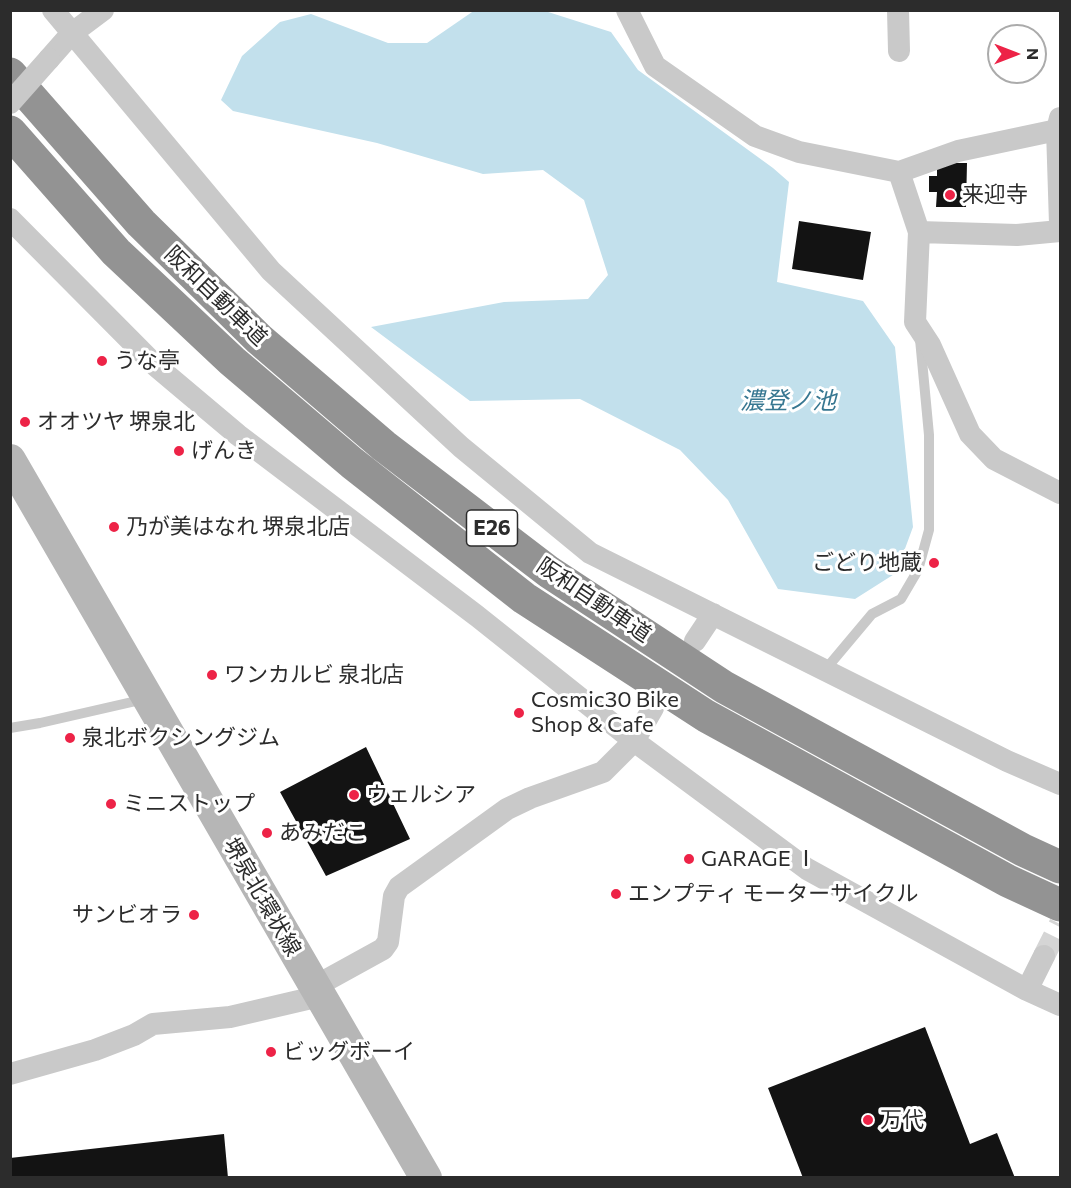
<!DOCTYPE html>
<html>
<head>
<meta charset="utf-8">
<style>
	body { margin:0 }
	#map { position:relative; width:1071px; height:1188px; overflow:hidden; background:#fff; font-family:Commissioner,sans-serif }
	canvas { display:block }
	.frame { position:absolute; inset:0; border:12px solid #2c2c2c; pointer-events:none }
	.north { position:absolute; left:987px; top:24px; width:60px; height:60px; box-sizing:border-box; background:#fff; border:2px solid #ababab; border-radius:50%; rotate:90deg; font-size:16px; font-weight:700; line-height:24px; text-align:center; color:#2c2c2c }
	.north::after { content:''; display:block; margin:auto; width:21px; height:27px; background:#ed2347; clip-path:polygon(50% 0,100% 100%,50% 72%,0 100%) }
</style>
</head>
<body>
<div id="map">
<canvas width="1071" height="1188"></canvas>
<div class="frame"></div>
<div class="north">N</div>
</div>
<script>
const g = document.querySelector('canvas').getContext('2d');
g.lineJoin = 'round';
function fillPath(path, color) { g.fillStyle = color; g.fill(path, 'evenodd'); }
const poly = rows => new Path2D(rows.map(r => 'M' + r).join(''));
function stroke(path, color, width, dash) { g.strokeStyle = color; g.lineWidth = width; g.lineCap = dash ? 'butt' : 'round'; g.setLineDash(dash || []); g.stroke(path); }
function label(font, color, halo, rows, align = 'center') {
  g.font = font + ' Commissioner,"Noto Sans JP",sans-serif'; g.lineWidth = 6; g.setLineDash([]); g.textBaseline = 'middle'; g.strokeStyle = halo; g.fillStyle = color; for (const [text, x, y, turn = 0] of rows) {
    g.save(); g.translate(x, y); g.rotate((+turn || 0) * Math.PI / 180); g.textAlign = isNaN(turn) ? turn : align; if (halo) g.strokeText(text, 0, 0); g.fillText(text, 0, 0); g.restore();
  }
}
const water = poly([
	[475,10,545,11,611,32,638,70,773,168,789,182,777,282,863,301,895,347,913,527,896,573,855,599,778,589,728,500,680,450,580,399,470,401,371,327,504,302,588,299,608,275,584,200,543,170,483,174,377,143,233,111,221,100,242,56,280,22,311,14,388,43,427,43]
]);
const building = poly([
	[937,163,967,163,966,207,936,207,937,192,929,192,929,176,937,176],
	[799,221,871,232,863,280,792,269],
	[366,747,410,839,326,876,280,792],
	[925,1027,970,1144,997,1133,1015,1178,803,1178,768,1088],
	[224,1134,228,1178,10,1178,10,1158]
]);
const streetTunnel = poly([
	[1044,956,1060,924]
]);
const lane = poly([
	[825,670,872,614,901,599,918,570,929,530,929,435,920,339],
	[10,728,40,723,145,699]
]);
const street = poly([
	[53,10,271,271,461,447,590,553,1007,761,1060,784],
	[627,10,655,66,755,136,799,152,899,172,958,151,1057,130,1060,118],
	[898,10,899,51],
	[49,59,71,34,103,10],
	[1057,130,1060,224],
	[899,172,919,232,915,322,930,345,970,434,994,459,1060,493],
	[10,219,156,366,238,435,477,616,634,741,807,869,1027,990,1060,1005],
	[919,232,1017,235,1060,231],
	[695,641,713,614],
	[314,987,383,949,388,942,394,896,399,887,507,809,530,798,603,772,634,741,653,708],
	[1027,990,1044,956],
	[10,1074,95,1050,134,1035,153,1024,230,1017,320,996]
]);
const secondary = poly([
	[10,460,426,1178]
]);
const highway = poly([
	[10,74,141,223,259,339,384,446,549,572,724,687,1023,850,1060,867],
	[10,132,116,252,232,361,352,463,524,598,706,716,1008,881,1060,905]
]);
const streetBridge = poly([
	[10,103,49,59]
]);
const markers = [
	[950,195,6,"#ed2347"],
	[102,361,6,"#ed2347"],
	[25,422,6,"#ed2347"],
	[179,451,6,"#ed2347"],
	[114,527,6,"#ed2347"],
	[934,563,6,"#ed2347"],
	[212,675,6,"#ed2347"],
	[519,713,6,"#ed2347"],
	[70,738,6,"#ed2347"],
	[354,795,6,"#ed2347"],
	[111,804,6,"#ed2347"],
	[267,833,6,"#ed2347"],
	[689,859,6,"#ed2347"],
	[616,894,6,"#ed2347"],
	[194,915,6,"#ed2347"],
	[271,1052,6,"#ed2347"],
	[868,1120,6,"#ed2347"]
];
const shields = [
	[492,528,51]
];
const shieldNames = [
	["E26",492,528]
];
const poiNames = [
	["来迎寺",962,195],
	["うな亭",114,361],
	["オオツヤ 堺泉北",37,422],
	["げんき",191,451],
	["乃が美はなれ 堺泉北店",126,527],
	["ごどり地蔵",922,563,"right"],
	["ワンカルビ 泉北店",224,675],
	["Cosmic30 Bike",531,700],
	["Shop & Cafe",531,725],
	["泉北ボクシングジム",82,738],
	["ウェルシア",366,795],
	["ミニストップ",123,804],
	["あみだこ",279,833],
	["GARAGE Ⅰ",701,859],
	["エンプティ モーターサイクル",628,894],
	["サンビオラ",182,915,"right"],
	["ビッグボーイ",283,1052],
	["万代",880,1120]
];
const streetNames = [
	["阪和自動車道",216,296,44],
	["阪和自動車道",594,600,34],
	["堺泉北環状線",262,897,60]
];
const waterNames = [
	["濃登ノ池",788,401]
];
fillPath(water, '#c2e0ec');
fillPath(building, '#131313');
stroke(streetTunnel, '#d5d5d5', 22, [22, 11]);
stroke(lane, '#c9c9c9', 10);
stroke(street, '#c9c9c9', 22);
stroke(secondary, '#b6b6b6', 32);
stroke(highway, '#939393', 33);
stroke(streetBridge, '#c9c9c9', 22);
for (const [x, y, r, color] of markers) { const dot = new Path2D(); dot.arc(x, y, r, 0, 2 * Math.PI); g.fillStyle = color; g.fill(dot); stroke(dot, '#fff', 2); }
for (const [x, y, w] of shields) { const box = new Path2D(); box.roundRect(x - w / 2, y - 18, w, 36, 4.5); g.fillStyle = '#fff'; g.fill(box); stroke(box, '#2c2c2c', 1.5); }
label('bold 21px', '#2c2c2c', null, shieldNames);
label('22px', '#2c2c2c', '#fff', poiNames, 'left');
label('22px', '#2c2c2c', '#fff', streetNames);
label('italic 24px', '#377791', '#fff', waterNames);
</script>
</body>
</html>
